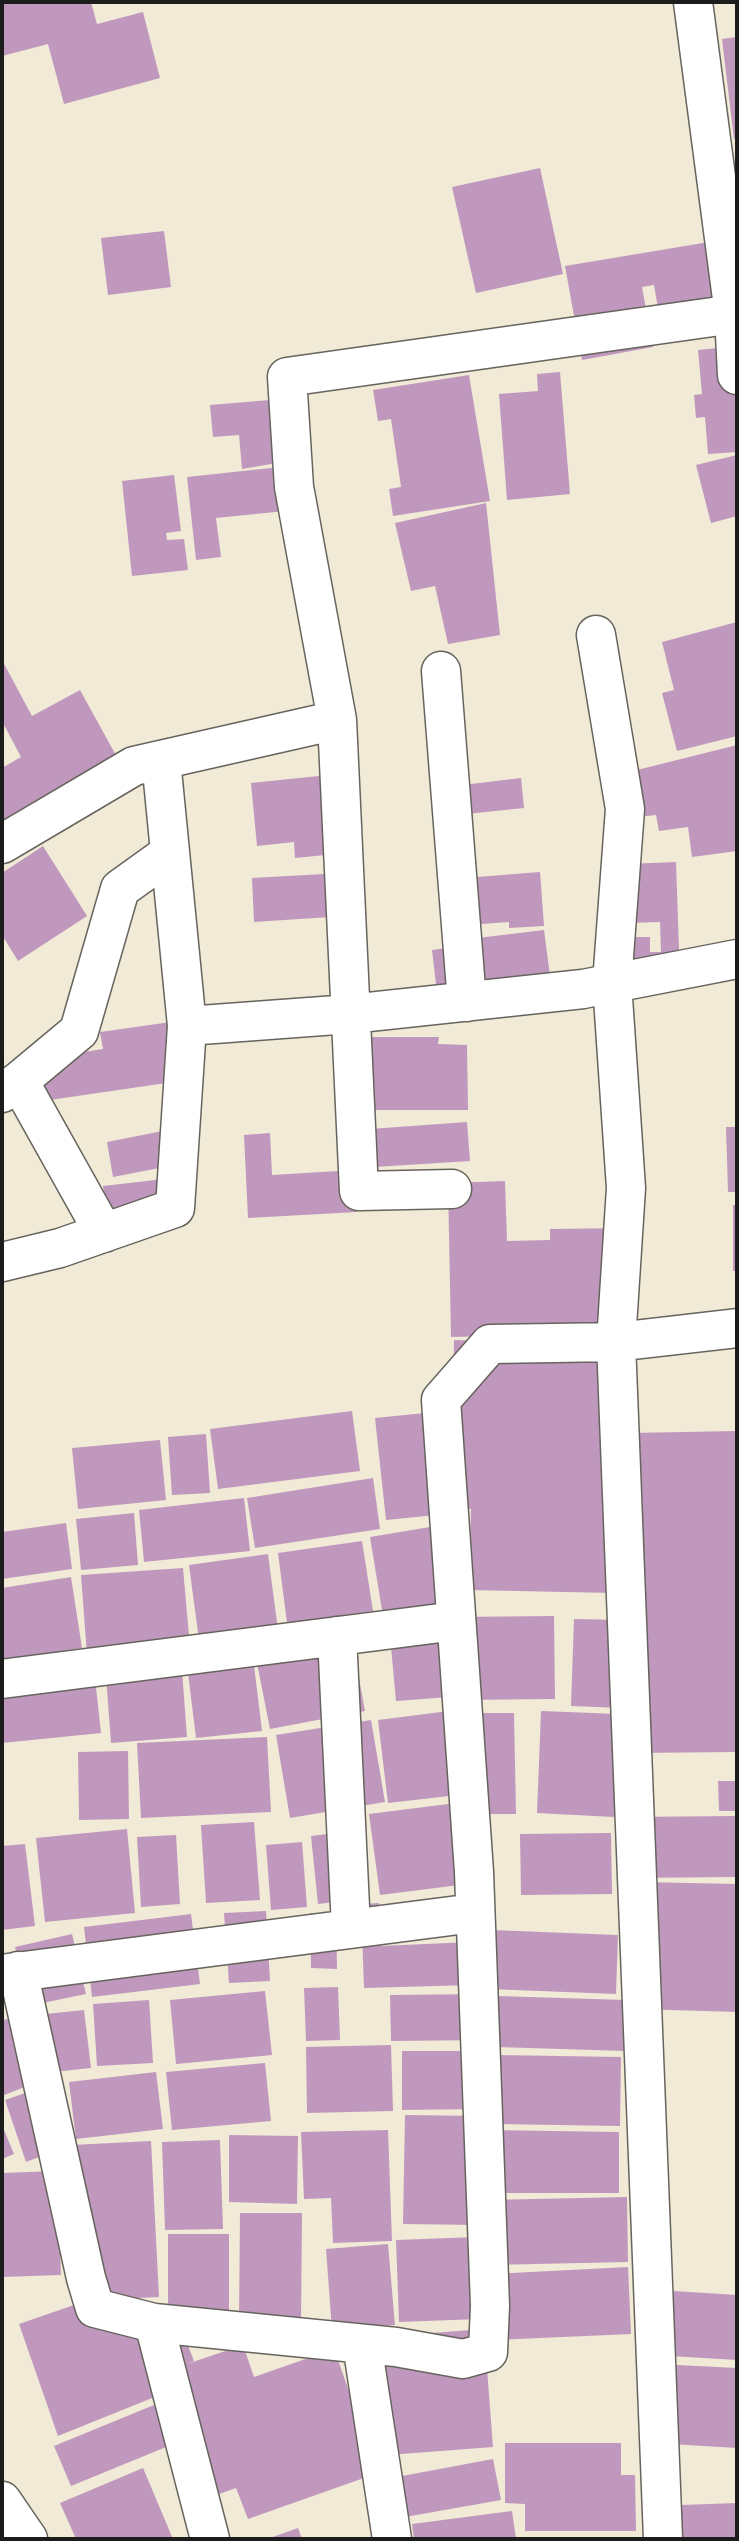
<!DOCTYPE html>
<html>
<head>
<meta charset="utf-8">
<style>
	body { margin:0 }
	#map { position:relative; width:739px; height:2541px; overflow:hidden; background:#f0ead7; font-family:"Balsamiq Sans",sans-serif }
	canvas { display:block }
	.frame { position:absolute; inset:0; border:4px solid #1c1c1c; pointer-events:none }
</style>
</head>
<body>
<div id="map">
<canvas width="739" height="2541"></canvas>
<div class="frame"></div>
</div>
<script>
const g = document.querySelector('canvas').getContext('2d');
g.lineJoin = 'round';
function fillPath(path, color) { g.fillStyle = color; g.fill(path, 'evenodd'); }
const poly = rows => new Path2D(rows.map(r => 'M' + r).join(''));
function stroke(path, color, width, dash) { g.strokeStyle = color; g.lineWidth = width; g.lineCap = dash ? 'butt' : 'round'; g.setLineDash(dash || []); g.stroke(path); }
const building = poly([
	[2,2,91,2,97,24,143,12,160,78,64,104,48,44,2,56],
	[737,37,737,139,734,139,722,39],
	[540,168,563,274,476,293,452,187],
	[164,231,171,287,108,295,101,238],
	[733,238,737,330,664,343,654,285,642,287,653,347,582,360,565,266],
	[737,346,737,452,708,454,705,417,696,418,694,395,702,394,698,350],
	[560,372,570,494,507,500,499,394,538,391,537,374],
	[469,375,490,501,393,516,389,489,401,487,391,419,378,421,373,390],
	[270,400,277,463,242,469,239,435,213,437,210,405],
	[737,455,737,516,711,523,696,465],
	[280,467,285,511,216,518,221,557,196,560,187,477],
	[174,475,181,531,166,533,167,540,184,539,188,570,132,576,122,481],
	[486,503,500,635,448,644,435,586,411,591,395,523],
	[737,622,737,736,677,751,662,693,674,690,662,642],
	[2,660,32,716,80,690,134,788,2,860,2,768,21,757,2,721],
	[737,745,737,851,692,857,688,827,659,831,656,815,629,818,625,773],
	[338,774,346,853,295,858,294,842,257,846,251,783],
	[521,778,524,808,457,815,454,786],
	[43,846,87,916,18,961,2,935,2,873],
	[676,862,680,979,635,981,633,937,650,937,650,952,661,952,660,922,630,923,627,864],
	[540,872,544,926,509,928,509,922,468,925,465,878],
	[342,873,345,916,254,922,252,878],
	[544,930,554,1006,440,1019,432,950,462,946,461,940],
	[171,1022,180,1081,43,1101,37,1059,103,1049,100,1032],
	[362,1037,439,1037,438,1044,467,1045,468,1110,362,1110],
	[467,1122,470,1161,359,1168,356,1130],
	[726,1127,737,1127,737,1192,728,1192],
	[173,1129,180,1164,113,1177,107,1142],
	[270,1133,272,1175,355,1170,357,1212,248,1218,244,1135],
	[164,1179,171,1230,109,1237,103,1186],
	[505,1181,507,1241,550,1240,550,1229,628,1228,630,1333,451,1337,448,1183],
	[733,1205,737,1205,737,1271,733,1271],
	[454,1340,617,1344,613,1593,469,1590,471,1509,452,1508],
	[352,1411,360,1471,218,1489,210,1429],
	[435,1412,446,1514,386,1520,375,1418],
	[737,1431,737,1752,634,1753,629,1433],
	[206,1434,210,1493,172,1495,168,1437],
	[160,1440,166,1500,78,1509,72,1448],
	[373,1478,380,1529,255,1548,247,1498],
	[244,1498,250,1551,144,1562,139,1510],
	[134,1513,138,1565,81,1570,76,1519],
	[66,1523,72,1569,2,1579,2,1532],
	[454,1523,467,1602,383,1616,370,1537],
	[362,1541,373,1611,287,1623,278,1553],
	[268,1554,278,1630,199,1640,189,1565],
	[183,1568,190,1647,87,1655,81,1575],
	[71,1577,82,1648,2,1661,2,1588],
	[554,1616,555,1699,457,1700,456,1617],
	[574,1619,624,1620,621,1708,571,1706],
	[443,1621,450,1697,396,1701,389,1625],
	[350,1630,365,1711,270,1729,254,1648],
	[252,1649,262,1731,196,1738,186,1657],
	[181,1657,187,1737,111,1743,105,1662],
	[93,1660,101,1733,2,1743,2,1669],
	[465,1709,475,1793,388,1803,378,1720],
	[541,1711,618,1714,614,1817,537,1813],
	[483,1713,514,1713,516,1814,485,1814],
	[371,1720,385,1802,290,1818,276,1735],
	[267,1737,271,1812,141,1818,137,1743],
	[128,1751,129,1819,79,1820,78,1752],
	[718,1781,737,1781,737,1811,719,1811],
	[472,1801,483,1882,380,1895,369,1814],
	[737,1816,737,1877,629,1878,628,1817],
	[254,1822,260,1900,206,1903,201,1825],
	[127,1829,135,1913,45,1922,36,1838],
	[344,1832,352,1900,318,1904,311,1836],
	[611,1833,612,1894,521,1895,520,1834],
	[176,1835,180,1904,141,1907,137,1837],
	[302,1842,307,1907,271,1910,266,1845],
	[25,1844,35,1926,2,1930,2,1846],
	[641,1882,737,1884,737,2012,638,2009],
	[379,1903,381,1946,470,1942,472,1985,364,1988,361,1904],
	[266,1911,270,1981,229,1983,224,1913],
	[310,1913,336,1913,337,1969,311,1968],
	[191,1914,200,1984,92,1997,84,1927],
	[491,1930,618,1935,616,1994,489,1989],
	[72,1934,86,1994,28,2006,15,1947],
	[338,1987,340,2040,306,2041,304,1988],
	[265,1991,272,2055,176,2064,170,2000],
	[488,1994,488,2040,391,2041,390,1995],
	[497,1996,626,2000,625,2051,496,2047],
	[149,2000,153,2063,97,2066,93,2004],
	[84,2010,91,2068,43,2073,36,2015],
	[17,2015,42,2080,2,2096,2,2021],
	[391,2045,393,2111,307,2113,306,2047],
	[402,2051,479,2051,479,2109,402,2110],
	[497,2055,621,2057,620,2126,496,2124],
	[265,2063,271,2121,172,2130,166,2072],
	[156,2072,163,2129,76,2139,69,2082],
	[34,2090,55,2151,26,2162,5,2100],
	[405,2115,479,2116,478,2225,403,2224],
	[2,2125,14,2154,2,2159],
	[388,2130,392,2241,333,2243,331,2198,304,2199,301,2132],
	[488,2130,619,2132,619,2193,488,2193],
	[229,2135,298,2136,297,2204,229,2202],
	[220,2140,223,2229,165,2230,162,2142],
	[151,2141,159,2297,81,2301,72,2145],
	[57,2171,61,2275,2,2277,2,2173],
	[627,2197,628,2262,490,2265,488,2200],
	[240,2213,302,2213,301,2321,239,2320],
	[168,2234,229,2234,229,2318,168,2318],
	[477,2237,480,2319,399,2322,396,2240],
	[388,2244,395,2325,332,2330,326,2249],
	[628,2267,631,2334,495,2340,492,2274],
	[674,2291,737,2295,737,2360,670,2356],
	[74,2305,130,2313,162,2394,58,2436,19,2324],
	[179,2323,194,2361,187,2364,243,2345,254,2377,334,2349,378,2473,248,2519,236,2488,197,2502,160,2375],
	[484,2329,493,2447,375,2456,366,2338],
	[658,2364,737,2368,737,2448,654,2443],
	[154,2405,171,2445,71,2486,54,2446],
	[505,2443,621,2443,621,2475,635,2475,636,2531,525,2531,525,2504,505,2503],
	[493,2459,501,2500,394,2519,386,2479],
	[143,2468,173,2539,76,2539,60,2503],
	[737,2503,737,2539,656,2539,655,2506],
	[512,2511,516,2539,414,2539,412,2524],
	[298,2528,302,2539,267,2539]
]);
const minor = poly([
	[693,2,734,314,737,375],
	[596,635,625,809,612,983,626,1188,616,1342,663,2539],
	[441,671,467,1002],
	[2,844,134,766,337,720],
	[187,1026,350,1014,583,989,737,959],
	[19,1081,79,1031,120,889,170,853],
	[2,1093,19,1081,104,1233],
	[452,1189,359,1191,337,720,294,487,287,377,734,314],
	[2,1262,60,1248,175,1208,187,1026,161,760],
	[337,1636,351,1928],
	[2,1679,456,1621],
	[18,1971,86,2278,95,2308,154,2323,396,2347,463,2359,488,2352,490,2306,474,1872,441,1400,490,1344,616,1342,737,1328],
	[2,1974,474,1913],
	[154,2323,210,2539],
	[362,2344,392,2539],
	[2,2501,28,2539]
]);
fillPath(building, '#c098be');
stroke(minor, '#66645d', 41);
stroke(minor, '#fff', 38);
</script>
</body>
</html>
